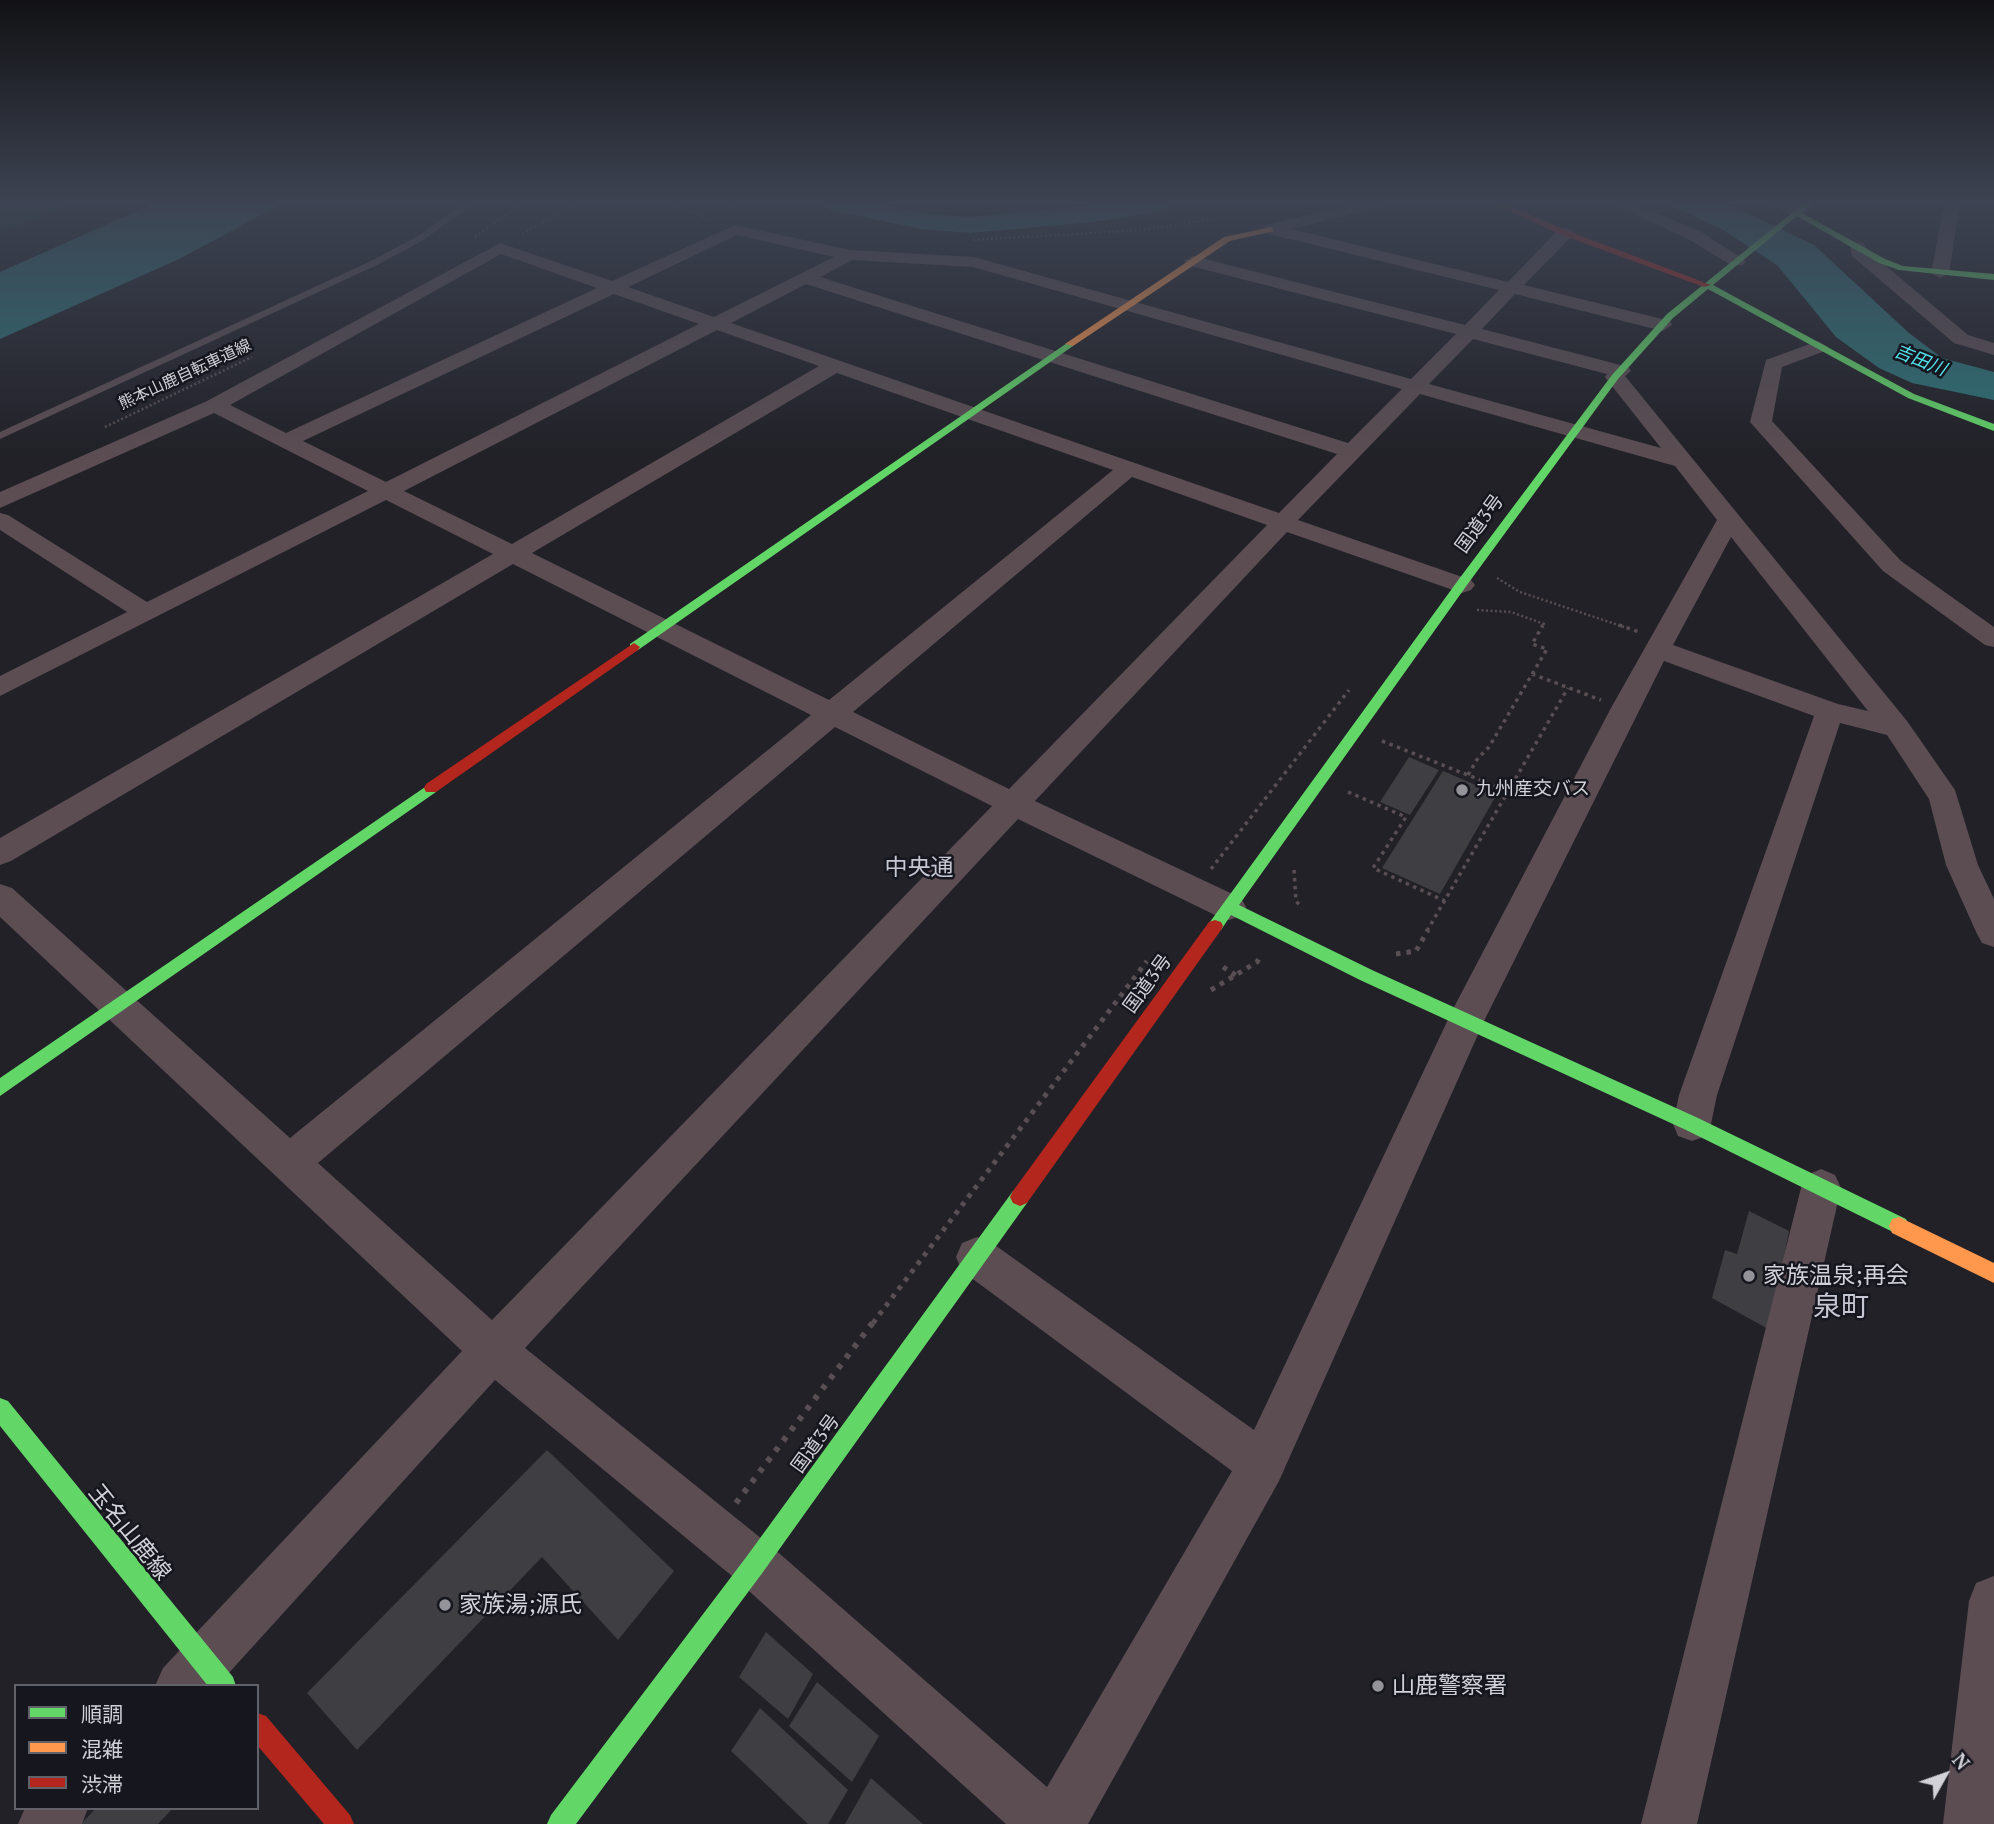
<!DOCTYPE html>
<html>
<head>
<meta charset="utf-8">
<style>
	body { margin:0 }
	#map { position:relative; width:1994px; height:1824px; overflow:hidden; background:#212127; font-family:"PT Serif","Noto Sans JP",serif }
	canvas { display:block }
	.legend { position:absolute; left:14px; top:1684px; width:245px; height:126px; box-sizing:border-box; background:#16161f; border:2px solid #616169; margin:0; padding:9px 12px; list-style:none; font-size:21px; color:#d1d1d7 }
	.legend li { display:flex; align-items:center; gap:14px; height:35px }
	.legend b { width:35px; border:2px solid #616169 }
	.north { position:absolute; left:1910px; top:1740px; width:70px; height:70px; -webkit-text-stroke:5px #16161f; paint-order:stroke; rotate:50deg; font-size:19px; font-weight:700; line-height:28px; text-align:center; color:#d1d1d7 }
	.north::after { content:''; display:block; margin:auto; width:24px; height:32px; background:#d1d1d7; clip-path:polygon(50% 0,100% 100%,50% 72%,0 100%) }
</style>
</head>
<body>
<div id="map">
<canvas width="1994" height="1824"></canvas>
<ul class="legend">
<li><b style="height:9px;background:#63d668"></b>順調</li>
<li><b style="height:9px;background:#ff974d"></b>混雑</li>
<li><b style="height:9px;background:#b3261e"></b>渋滞</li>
</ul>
<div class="north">N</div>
</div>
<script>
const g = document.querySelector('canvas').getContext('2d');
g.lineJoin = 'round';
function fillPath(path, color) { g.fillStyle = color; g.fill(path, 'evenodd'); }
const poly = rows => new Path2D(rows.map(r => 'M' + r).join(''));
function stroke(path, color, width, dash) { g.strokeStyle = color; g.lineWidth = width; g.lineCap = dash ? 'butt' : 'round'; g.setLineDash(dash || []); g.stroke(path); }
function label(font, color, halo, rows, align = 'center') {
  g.font = font + ' "PT Serif","Noto Sans JP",serif'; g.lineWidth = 5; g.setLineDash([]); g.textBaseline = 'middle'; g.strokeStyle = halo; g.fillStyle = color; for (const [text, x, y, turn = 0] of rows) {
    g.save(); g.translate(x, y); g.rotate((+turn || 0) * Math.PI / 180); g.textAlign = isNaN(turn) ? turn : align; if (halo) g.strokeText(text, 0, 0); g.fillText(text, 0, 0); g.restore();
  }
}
const green = poly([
	[0,204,71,204,0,233]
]);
const water = poly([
	[153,204,282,204,179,259,0,339,0,272],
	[1667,204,1723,204,1745,212,1814,245,1909,333,1942,358,1994,372,1994,400,1912,383,1879,368,1836,337,1777,265,1720,228]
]);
const river = poly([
	[824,204,876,204,921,213,970,217,1106,204,1170,204,1167,209,1158,212,1092,222,970,233,921,229,827,209,824,204]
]);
const building = poly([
	[1409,757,1439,770,1410,815,1380,802],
	[1443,771,1497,794,1440,894,1382,868],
	[1749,1211,1789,1231,1770,1330,1712,1298,1725,1250,1737,1254],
	[547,1450,674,1571,618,1640,542,1557,357,1750,307,1693],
	[766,1632,813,1674,788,1719,739,1677],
	[817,1682,879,1736,852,1782,789,1726],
	[760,1708,848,1790,828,1824,808,1824,731,1751],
	[871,1778,923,1824,845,1824],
	[96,1808,173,1808,158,1824,81,1824]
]);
const pathFar3 = poly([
	[673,204,709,220],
	[727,204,741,210],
	[522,234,576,204],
	[475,237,520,204],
	[973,240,1143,230,1219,218],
	[105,427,252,357],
	[1497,578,1520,592,1624,627],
	[1477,610,1511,612,1544,624,1542,627]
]);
const pathFar2 = poly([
	[1619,625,1639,632],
	[1532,674,1601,700],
	[1382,741,1508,791],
	[1468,775,1478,758,1489,747,1547,649,1532,644,1543,625],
	[1348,792,1406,817,1373,868,1445,901],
	[1211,869,1349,690],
	[1294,870,1296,901,1302,908],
	[1427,931,1568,688]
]);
const pathFar1 = poly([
	[1396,954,1416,951,1428,930],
	[1223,967,1237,976],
	[1211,990,1257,962,1261,956],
	[873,1323,1147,961]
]);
const path = poly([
	[736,1503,874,1321]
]);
const lane = poly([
	[463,204,473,204,422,241,377,265,0,439,0,432,371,261,416,237,463,204]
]);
const street = poly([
	[1354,204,1383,204,1381,207,1292,229,1508,282,1559,229,1565,228,1571,229,1573,233,1571,237,1524,285,1670,321,1672,325,1663,331,1515,294,1482,329,1628,367,1631,371,1625,376,1907,721,1955,790,1978,865,1994,899,1994,947,1982,943,1977,934,1946,865,1929,799,1887,735,1840,723,1717,1095,1711,1124,1706,1136,1692,1141,1678,1136,1673,1124,1679,1095,1814,716,1664,661,1484,1021,1279,1481,1088,1824,1006,1824,738,1581,495,1380,217,1686,155,1686,163,1668,462,1351,0,917,0,884,12,888,290,1138,811,715,513,564,11,861,0,865,0,838,493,554,386,500,0,696,0,676,127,612,0,530,0,513,8,515,147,602,368,491,214,413,0,508,0,492,207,401,500,243,612,281,735,225,850,250,974,257,1411,379,1456,334,1187,265,1184,261,1193,256,1465,325,1499,290,1265,233,1263,229,1265,225,1354,204],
	[737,235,834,257,714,317,628,287,737,235],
	[501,254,597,288,286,433,230,405,501,254],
	[853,260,973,267,1402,389,1348,443,820,277,853,260],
	[806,284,1337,454,1279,513,731,323,806,284],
	[614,294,699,324,386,482,303,441,614,294],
	[717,330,819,366,512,544,404,491,717,330],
	[1473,339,1607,374,1605,377,1608,381,1661,448,1429,384,1473,339],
	[837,373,1113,470,829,700,532,553,837,373],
	[1420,394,1675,466,1717,520,1611,708,1453,1009,1254,1430,992,1243,977,1237,962,1243,956,1257,962,1271,1232,1471,1047,1787,772,1547,525,1348,1018,819,1217,916,1229,920,1241,916,1246,907,1241,898,1035,801,1287,532,1453,590,1462,593,1471,590,1475,585,1471,580,1298,520,1420,394],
	[1132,477,1267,525,1009,789,853,712,1132,477],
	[1731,537,1868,711,1838,704,1673,645,1731,537],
	[835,727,992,806,492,1320,318,1163,835,727],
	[1612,204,1634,204,1700,231,1746,261,1743,265,1731,265,1688,239,1612,204],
	[1767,204,1790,204,1805,213,1797,218,1767,204],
	[1944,204,1960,204,1949,273,1940,278,1931,273,1944,204],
	[1858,242,1864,243,1867,250,1968,335,1994,343,1994,355,1954,343,1852,256,1850,247,1858,242],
	[1818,341,1828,347,1825,351,1782,367,1772,421,1901,561,1994,627,1994,647,1985,645,1883,571,1750,422,1766,360,1818,341],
	[1821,1169,1835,1175,1841,1188,1697,1824,1641,1824,1801,1188,1807,1175,1821,1169],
	[1994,1576,1994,1824,1943,1824,1969,1601,1976,1583,1994,1576],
	[25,1808,88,1808,82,1824,18,1824,25,1808]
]);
const fast = poly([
	[1803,204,1812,204,1802,213,1885,259,1903,266,1994,274,1994,280,1899,270,1879,263,1797,216,1713,285,1914,394,1994,424,1994,431,1908,398,1708,289,1673,318,1618,379,1467,585,1239,905,1372,970,1698,1118,1906,1219,1909,1226,1906,1233,1899,1235,1686,1130,1360,980,1231,915,1221,930,1209,930,1207,926,1459,579,1612,375,1667,314,1803,204],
	[1070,341,1073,342,1073,346,638,650,630,650,630,644,1070,341],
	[431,783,438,788,436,792,0,1096,0,1078,431,783],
	[1020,1188,1027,1191,1030,1197,1027,1203,763,1572,576,1824,547,1824,551,1815,747,1556,1013,1191,1020,1188],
	[0,1398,8,1401,233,1677,236,1686,208,1686,0,1426,0,1398]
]);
const slow = poly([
	[1271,227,1274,231,1230,241,1073,346,1065,344,1224,237,1271,227],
	[1899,1217,1994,1263,1994,1283,1892,1233,1889,1226,1892,1219,1899,1217]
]);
const jam = poly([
	[1494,204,1505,204,1568,231,1711,285,1704,287,1562,235,1494,204],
	[634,643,640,647,638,650,436,792,426,792,424,788,426,784,634,643],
	[1215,920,1221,922,1223,926,1221,930,1027,1203,1020,1206,1013,1203,1010,1197,1013,1191,1209,922,1215,920],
	[257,1713,266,1716,350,1815,354,1824,324,1824,257,1745,257,1713]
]);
const markers = [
	[1462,790,7,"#939399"],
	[1749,1276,7,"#939399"],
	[445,1605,7,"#939399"],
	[1378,1686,7,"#939399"]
];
const farStreetnames = [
	["熊本山鹿自転車道線",185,375,-25]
];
const farWaternames = [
	["吉田川",1920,361,22]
];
const streetNames = [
	["国道3号",1480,524,-54],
	["国道3号",1148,984,-54],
	["国道3号",816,1444,-54]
];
const poiNames = [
	["九州産交バス",1476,790]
];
const quarterNames = [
	["中央通",919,868]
];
const nearPoinames = [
	["家族温泉;再会",1763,1276],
	["家族湯;源氏",459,1605],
	["山鹿警察署",1392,1686]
];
const nearStreetnames = [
	["玉名山鹿線",129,1533,51]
];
const nearQuarternames = [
	["泉町",1841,1308]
];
fillPath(green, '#0c3928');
fillPath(water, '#2d7175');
fillPath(river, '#2d7175');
fillPath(building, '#3e3e43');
stroke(pathFar3, '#574f53', 2.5, [2, 2.5]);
stroke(pathFar2, '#574f53', 3.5, [3.5, 4.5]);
stroke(pathFar1, '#574f53', 5, [4.5, 6]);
stroke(path, '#574f53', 6, [5, 8]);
fillPath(lane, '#5b4d52');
fillPath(street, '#5b4d52');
fillPath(fast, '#63d668');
fillPath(slow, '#ff974d');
fillPath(jam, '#b3261e');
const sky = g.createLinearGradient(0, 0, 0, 460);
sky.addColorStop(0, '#121215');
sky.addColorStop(0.44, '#3d4352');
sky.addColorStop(1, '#3d435200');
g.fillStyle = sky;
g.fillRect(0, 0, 1994, 460);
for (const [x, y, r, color] of markers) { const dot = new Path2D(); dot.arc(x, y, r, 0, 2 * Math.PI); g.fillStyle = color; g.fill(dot); stroke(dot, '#16161f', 2.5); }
label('16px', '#d1d1d7', '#16161f', farStreetnames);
label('italic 18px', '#52e2ea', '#16161f', farWaternames);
label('19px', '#d1d1d7', '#16161f', streetNames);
label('19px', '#d1d1d7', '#16161f', poiNames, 'left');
label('23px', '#c7c7d4', '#16161f', quarterNames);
label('23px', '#d1d1d7', '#16161f', nearPoinames, 'left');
label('23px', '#d1d1d7', '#16161f', nearStreetnames);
label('28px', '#c7c7d4', '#16161f', nearQuarternames);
</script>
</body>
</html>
